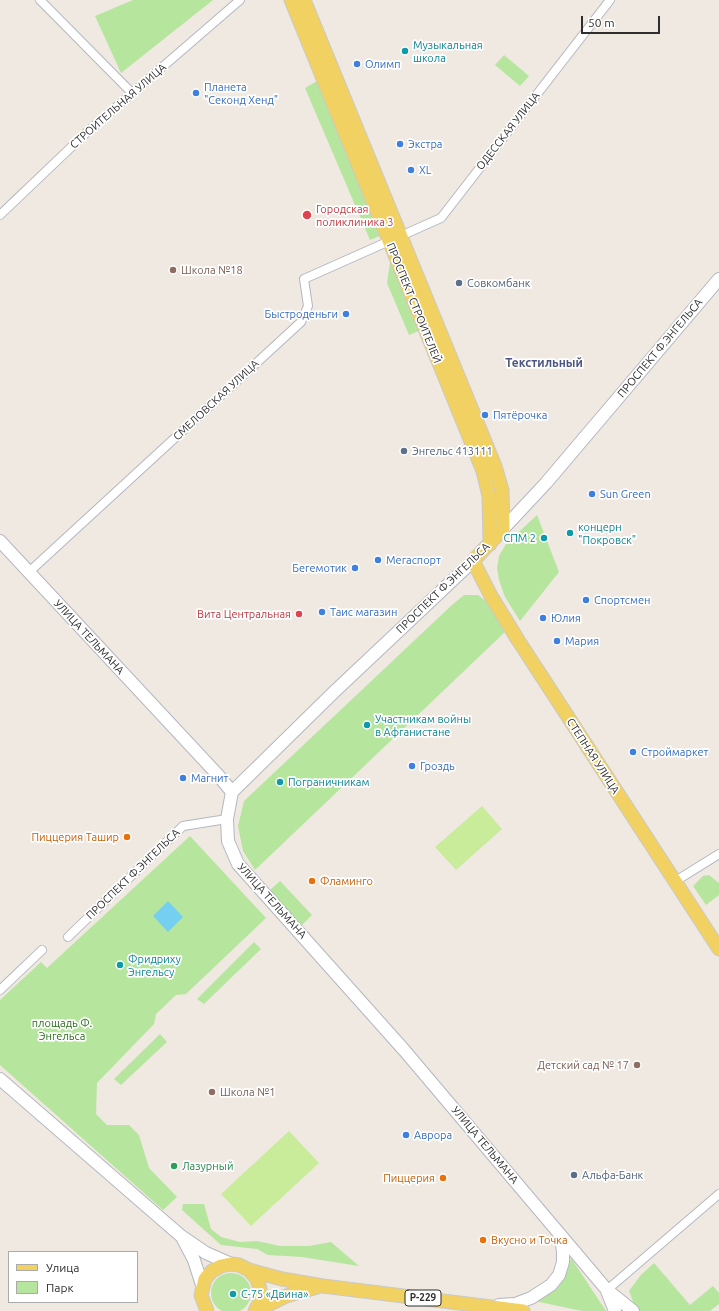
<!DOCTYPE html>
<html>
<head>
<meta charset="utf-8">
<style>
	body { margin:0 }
	#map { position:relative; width:719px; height:1311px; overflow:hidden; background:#efe9e1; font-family:Ubuntu,sans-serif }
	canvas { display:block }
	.legend { position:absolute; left:8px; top:1251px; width:130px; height:52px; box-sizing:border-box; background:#fff; border:1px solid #ababab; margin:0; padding:5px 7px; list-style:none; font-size:12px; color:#2e2e2e }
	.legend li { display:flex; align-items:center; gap:8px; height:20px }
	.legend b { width:20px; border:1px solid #ababab }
	.scale { position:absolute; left:581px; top:16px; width:79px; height:18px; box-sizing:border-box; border:2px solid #2e2e2e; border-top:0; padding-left:5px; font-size:12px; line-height:14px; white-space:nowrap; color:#2e2e2e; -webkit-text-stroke:3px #fff; paint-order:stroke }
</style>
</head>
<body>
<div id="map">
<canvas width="719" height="1311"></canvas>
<ul class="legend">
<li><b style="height:5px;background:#f2d163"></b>Улица</li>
<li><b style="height:11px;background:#b6e59e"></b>Парк</li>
</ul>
<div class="scale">50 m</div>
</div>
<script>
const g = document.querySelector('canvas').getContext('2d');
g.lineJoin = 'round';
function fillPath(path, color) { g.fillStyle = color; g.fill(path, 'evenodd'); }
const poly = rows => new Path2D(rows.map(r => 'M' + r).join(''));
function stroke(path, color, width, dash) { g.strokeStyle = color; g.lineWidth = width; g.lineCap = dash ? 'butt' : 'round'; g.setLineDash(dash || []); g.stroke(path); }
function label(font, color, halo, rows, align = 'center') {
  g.font = font + ' Ubuntu,sans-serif'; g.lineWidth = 3.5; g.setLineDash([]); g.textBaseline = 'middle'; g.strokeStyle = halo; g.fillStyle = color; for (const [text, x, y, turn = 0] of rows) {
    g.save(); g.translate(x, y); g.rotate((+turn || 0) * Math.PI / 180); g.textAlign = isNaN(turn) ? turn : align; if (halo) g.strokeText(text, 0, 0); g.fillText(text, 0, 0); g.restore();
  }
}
const green = poly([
	[133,0,213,0,121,73,95,16],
	[504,55,529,76,520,86,495,65],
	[317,81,382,235,370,240,305,88],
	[391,256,421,330,409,335,387,283],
	[537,515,559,572,520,621,505,597,499,580,497,568,499,556,506,544],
	[464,595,478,595,487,602,505,632,255,870,243,851,238,826,244,801,452,605],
	[190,836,266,918,186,994,176,995,156,1014,154,1024,97,1083,96,1114,107,1125,129,1125,139,1135,149,1168,177,1197,163,1210,0,1065,0,1000,41,962,47,968],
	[709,875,719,883,719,895,706,905,693,886,703,876],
	[280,881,312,915,301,926,269,891],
	[254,942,261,949,204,1004,197,999],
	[160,1034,167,1042,121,1085,114,1079],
	[183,1204,204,1204,211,1229,221,1237,240,1242,257,1241,280,1246,309,1246,331,1242,359,1266,302,1257,268,1255,257,1249,221,1245,182,1210],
	[571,1258,606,1311,582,1311,535,1301,560,1282,567,1272],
	[654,1263,690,1305,713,1286,719,1293,719,1304,710,1311,639,1311,634,1304,629,1291,640,1276],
	'211 1293a20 20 0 1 1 40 0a20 20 0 1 1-40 0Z'
]);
const pitch = poly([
	[482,806,502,829,456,870,435,847],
	[289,1131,319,1163,251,1226,221,1194]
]);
const water = poly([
	[168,901,183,917,168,932,153,916]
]);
const street = poly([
	[40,0,132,93],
	[0,215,86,133,240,0],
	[29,572,301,322,308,306,304,279,441,218,610,0],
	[674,882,719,854],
	[68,937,183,826,227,819],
	[0,990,42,950],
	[607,1290,719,1194]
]);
const secondary = poly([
	[503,529,546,483,719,279],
	[0,541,218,775,232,792,227,819,228,841,238,864,404,1050,607,1290,633,1311],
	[232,792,334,692,473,561],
	[0,1079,181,1236,206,1253,231,1264],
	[183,1239,194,1260,202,1285],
	[607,1291,615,1311],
	[499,1305,515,1304,531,1298,551,1285,559,1275,563,1262,563,1252,561,1238]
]);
const primary = poly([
	[291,0,483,471,489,496,490,544],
	[304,0,495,466,502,490,503,529,473,561,491,596,518,640,719,949],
	[249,1270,282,1279,323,1286,523,1311],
	[207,1311,201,1295,205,1279,212,1271,221,1266,231,1264,239,1265,249,1270,257,1279,260,1289,260,1302,255,1311],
	[256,1311,286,1296,317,1287]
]);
const markers = [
	[405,51,4,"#0f9aa8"],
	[357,64,4,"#3f7fe0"],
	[196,93,4,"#3f7fe0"],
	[400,144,4,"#3f7fe0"],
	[411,170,4,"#3f7fe0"],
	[307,215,5,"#e0444e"],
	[173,270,4,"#8d6e63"],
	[459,283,4,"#5c6f8a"],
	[346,314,4,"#3f7fe0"],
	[485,415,4,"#3f7fe0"],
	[404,451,4,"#5c6f8a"],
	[592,494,4,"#3f7fe0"],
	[570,533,4,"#0f9aa8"],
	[544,538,4,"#0f9aa8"],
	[378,560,4,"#3f7fe0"],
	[355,568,4,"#3f7fe0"],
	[586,600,4,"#3f7fe0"],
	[322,612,4,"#3f7fe0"],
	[299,614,4,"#e0444e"],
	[543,618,4,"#3f7fe0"],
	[557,641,4,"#3f7fe0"],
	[367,725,4,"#0f9aa8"],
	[633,752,4,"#3f7fe0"],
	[412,766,4,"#3f7fe0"],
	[183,778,4,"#3f7fe0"],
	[280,782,4,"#0f9aa8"],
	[127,837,4,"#e8710a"],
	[312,881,4,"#e8710a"],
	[120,965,4,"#0f9aa8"],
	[637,1065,4,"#8d6e63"],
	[212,1092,4,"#8d6e63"],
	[406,1135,4,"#3f7fe0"],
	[174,1166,4,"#2e9e5b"],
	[574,1175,4,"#5c6f8a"],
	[443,1178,4,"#e8710a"],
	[483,1240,4,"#e8710a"],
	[233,1294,4,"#0f9aa8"]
];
const shields = [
	[423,1298,36]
];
const shieldNames = [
	["Р-229",423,1298]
];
const cultureNames = [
	["Музыкальная",413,45],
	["школа",413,58],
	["концерн",578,527],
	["\"Покровск\"",578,540],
	["СПМ 2",536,538,"right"],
	["Участникам войны",375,719],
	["в Афганистане",375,732],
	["Пограничникам",288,782],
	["Фридриху",128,959],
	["Энгельсу",128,972],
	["С-75 «Двина»",241,1294]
];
const shopNames = [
	["Олимп",365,64],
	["Планета",204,87],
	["\"Секонд Хенд\"",204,100],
	["Экстра",408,144],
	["XL",419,170],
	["Быстроденьги",338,314,"right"],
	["Пятёрочка",493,415],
	["Sun Green",600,494],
	["Мегаспорт",386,560],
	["Бегемотик",347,568,"right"],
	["Спортсмен",594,600],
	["Таис магазин",330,612],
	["Юлия",551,618],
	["Мария",565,641],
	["Строймаркет",641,752],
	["Гроздь",420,766],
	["Магнит",191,778],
	["Аврора",414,1135]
];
const streetNames = [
	["СТРОИТЕЛЬНАЯ УЛИЦА",118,106,-41],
	["ОДЕССКАЯ УЛИЦА",508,131,-52],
	["ПРОСПЕКТ СТРОИТЕЛЕЙ",414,303,68],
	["ПРОСПЕКТ Ф.ЭНГЕЛЬСА",660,348,-50],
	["СМЕЛОВСКАЯ УЛИЦА",216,400,-43],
	["ПРОСПЕКТ Ф.ЭНГЕЛЬСА",443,588,-44],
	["УЛИЦА ТЕЛЬМАНА",89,637,47],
	["СТЕПНАЯ УЛИЦА",593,756,57],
	["ПРОСПЕКТ Ф.ЭНГЕЛЬСА",133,874,-44],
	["УЛИЦА ТЕЛЬМАНА",272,901,48],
	["УЛИЦА ТЕЛЬМАНА",485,1145,50]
];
const healthNames = [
	["Городская",316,209],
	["поликлиника 3",316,222],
	["Вита Центральная",291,614,"right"]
];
const educationNames = [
	["Школа №18",181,270],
	["Детский сад № 17",629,1065,"right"],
	["Школа №1",220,1092]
];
const serviceNames = [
	["Совкомбанк",467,283],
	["Энгельс 413111",412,451],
	["Альфа-Банк",582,1175]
];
const foodNames = [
	["Пиццерия Ташир",119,837],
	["Фламинго",320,881,"left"],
	["Пиццерия",435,1178],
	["Вкусно и Точка",491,1240,"left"]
];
const parkNames = [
	["площадь Ф.",62,1023],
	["Энгельса",62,1036]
];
const leisureNames = [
	["Лазурный",182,1166]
];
const neighbourhoodNames = [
	["Текстильный",544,363]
];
fillPath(green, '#b6e59e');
fillPath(pitch, '#c9ec9a');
fillPath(water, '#75cff0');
stroke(street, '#b4b7c1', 10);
stroke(secondary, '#b4b7c1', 14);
stroke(primary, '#c9c9c9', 15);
stroke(street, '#fff', 8);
stroke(secondary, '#fff', 12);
stroke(primary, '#f2d163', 13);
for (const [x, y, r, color] of markers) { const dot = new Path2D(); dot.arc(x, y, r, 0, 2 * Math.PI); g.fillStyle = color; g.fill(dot); stroke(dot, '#fff', 1.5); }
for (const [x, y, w] of shields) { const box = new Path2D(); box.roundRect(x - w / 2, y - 8, w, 16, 3); g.fillStyle = '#fff'; g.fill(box); stroke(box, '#2e2e2e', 1); }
label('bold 10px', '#2e2e2e', null, shieldNames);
label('11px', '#0d838f', '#fff', cultureNames, 'left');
label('11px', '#366cbe', '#fff', shopNames, 'left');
label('11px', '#2e2e2e', '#fff', streetNames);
label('11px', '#be3a42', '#fff', healthNames, 'left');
label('11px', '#785e54', '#fff', educationNames, 'left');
label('11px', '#4e5e75', '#fff', serviceNames, 'left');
label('11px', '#c56008', '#fff', foodNames, 'right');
label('11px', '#2c6e1b', '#fff', parkNames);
label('11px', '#27864d', '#fff', leisureNames, 'left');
label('bold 12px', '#4d5680', '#fff', neighbourhoodNames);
</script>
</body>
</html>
